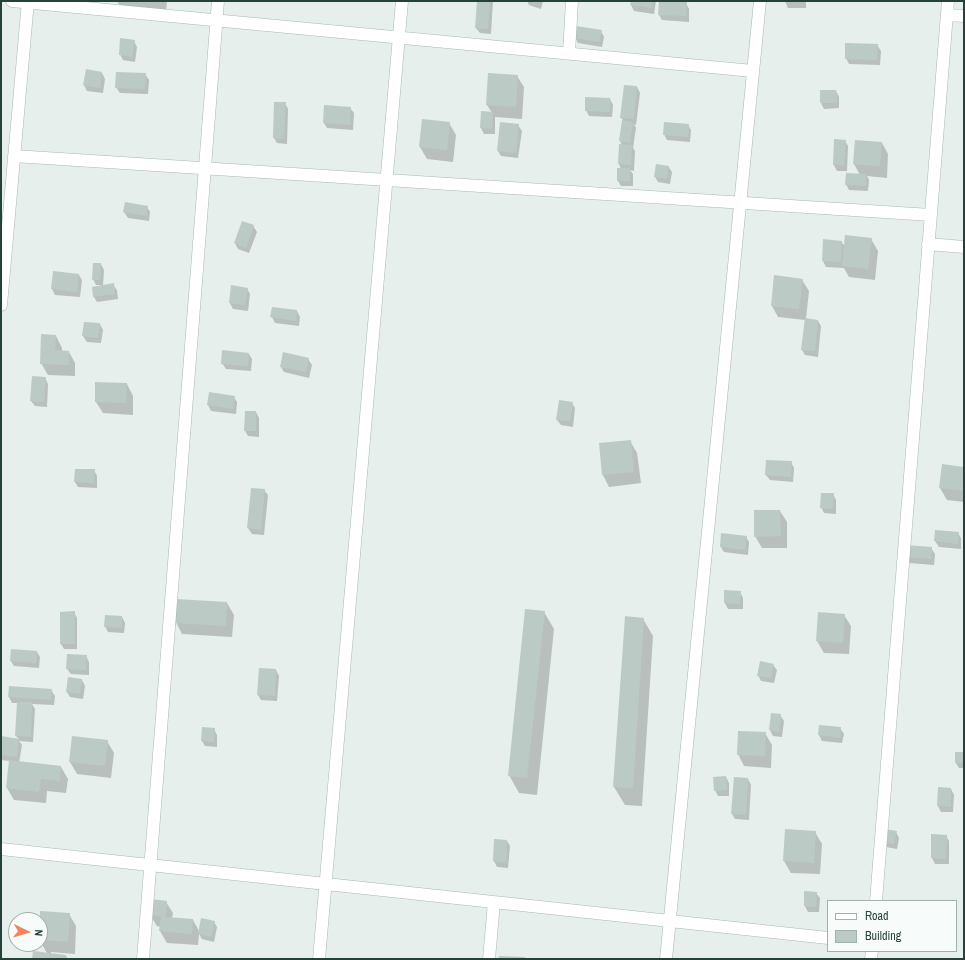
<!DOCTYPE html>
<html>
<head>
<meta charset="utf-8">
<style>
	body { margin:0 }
	#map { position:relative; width:965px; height:960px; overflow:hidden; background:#e6efeb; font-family:"Archivo Narrow",sans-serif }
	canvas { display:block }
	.frame { position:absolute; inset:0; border:2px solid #24423a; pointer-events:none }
	.legend { position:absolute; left:827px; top:900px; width:130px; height:52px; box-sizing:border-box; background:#f7fbf9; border:1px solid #a3b1ad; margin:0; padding:5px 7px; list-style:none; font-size:12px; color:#24423a }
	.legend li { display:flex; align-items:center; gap:8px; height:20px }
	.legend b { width:20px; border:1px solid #a3b1ad }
	.north { position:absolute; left:8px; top:912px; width:40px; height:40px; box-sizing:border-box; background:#f7fbf9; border:1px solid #a3b1ad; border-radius:50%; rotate:95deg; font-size:11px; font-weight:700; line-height:16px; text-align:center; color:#24423a }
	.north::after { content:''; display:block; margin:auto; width:14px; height:18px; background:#f4845f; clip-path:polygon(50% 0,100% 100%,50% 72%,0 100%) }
</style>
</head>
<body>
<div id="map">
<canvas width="965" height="960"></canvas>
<div class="frame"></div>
<ul class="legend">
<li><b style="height:5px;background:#fff"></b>Road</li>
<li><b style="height:11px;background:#bbcac4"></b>Building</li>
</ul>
<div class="north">N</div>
</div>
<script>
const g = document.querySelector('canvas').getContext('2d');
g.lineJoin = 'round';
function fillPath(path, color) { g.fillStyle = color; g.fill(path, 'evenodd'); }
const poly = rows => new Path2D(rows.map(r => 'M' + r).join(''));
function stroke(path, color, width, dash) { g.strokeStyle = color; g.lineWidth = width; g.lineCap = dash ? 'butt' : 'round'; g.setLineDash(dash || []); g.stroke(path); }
const shadow = poly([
	[117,1,167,1,166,12,122,9],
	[478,1,493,1,491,34,480,33,476,28],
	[527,1,543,1,541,9,529,5],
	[632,1,656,1,654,14,634,11,631,5],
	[785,1,806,1,806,8,788,8],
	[686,3,689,9,689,22,662,20,659,15],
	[601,31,604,37,602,47,578,43,575,37],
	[134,41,137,47,135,62,123,60,120,54],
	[877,45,881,51,880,65,849,64,846,58],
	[102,73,105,79,103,93,87,91,84,85],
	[145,74,149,80,148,94,120,93,116,87],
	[489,74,517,76,524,87,522,119,495,117,495,134,484,134,481,128,482,112,492,113,487,105],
	[637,87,640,93,636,125,634,124,636,128,633,148,635,151,634,171,630,170,633,174,633,186,621,186,618,181,621,169,619,164,620,145,622,145,620,141,623,120,621,118],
	[836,91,839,97,839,108,824,109,821,103],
	[610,99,613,105,612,117,589,116,586,110],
	[285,103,288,109,287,144,277,143,274,138],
	[350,108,354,113,353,130,327,128,324,123],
	[449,123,456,135,453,162,427,159,420,147],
	[518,125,522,131,518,158,501,156,498,151],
	[688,125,691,130,690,142,667,140,664,134],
	[845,141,848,146,847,171,837,171,834,165],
	[855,141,882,143,888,154,887,178,867,176,869,180,868,191,849,190,846,184,860,175,854,164],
	[668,166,672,172,670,184,658,182,655,177],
	[126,203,147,207,150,212,149,221,128,218,124,212],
	[253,226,257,232,249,253,238,249,235,243],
	[871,239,878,251,875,280,849,277,844,268,826,267,823,261,841,241,845,247],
	[101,264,104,270,103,286,113,285,117,290,118,299,97,302,94,297,101,285,96,285,93,279],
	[79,275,82,280,80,297,55,295,52,289],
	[802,280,809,291,806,319,818,321,821,326,818,357,805,355,802,350,805,320,778,317,772,306],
	[247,289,250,294,248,311,233,309,230,303],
	[297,311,300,317,299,326,275,323,272,317],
	[85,323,100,324,103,330,101,343,87,342,83,336],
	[56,336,62,348,62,351,69,352,75,363,75,376,48,375,41,363],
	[249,354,252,359,251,371,226,369,222,363],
	[308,359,312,365,309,378,284,372,281,367],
	[45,378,48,384,47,407,35,406,31,401],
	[127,384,133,396,133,415,103,413,96,402],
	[234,397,237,402,236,414,211,411,208,405],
	[572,403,575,408,573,427,561,425,557,420],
	[256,412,259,418,259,437,248,436,245,431],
	[630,441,637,453,641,483,609,487,603,475,600,444],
	[791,462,794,468,793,482,770,480,766,475],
	[964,468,964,502,947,500,940,488],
	[94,470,97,476,97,488,78,487,75,482],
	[252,489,264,490,268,495,264,535,252,534,248,528],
	[833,494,836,500,836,514,824,513,821,507],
	[780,511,787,522,787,548,762,548,755,536],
	[936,531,958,533,961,538,961,549,939,547,935,541],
	[746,537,749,542,748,555,724,552,721,547],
	[931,548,935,554,934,565,909,563,906,557],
	[725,591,740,592,743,598,743,609,728,609,725,603],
	[227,603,234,615,232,637,182,634,176,622],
	[74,612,77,618,77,649,64,649,61,644],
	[544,612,554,629,537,795,519,793,509,775],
	[844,615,851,626,849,654,824,653,817,641],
	[122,617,125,623,124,633,108,632,105,626],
	[643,619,653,636,642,806,625,805,614,787],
	[37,652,40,657,39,668,14,666,11,661],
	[86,656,89,662,89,675,71,674,67,669],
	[773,665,777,670,774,683,761,681,758,675],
	[276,670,279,676,277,701,261,700,258,695],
	[68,678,82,680,85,686,83,699,70,697,67,692],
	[9,687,51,690,55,696,54,705,32,704,35,709,33,742,19,741,22,745,19,763,61,767,68,779,66,793,47,791,46,803,14,800,7,788,10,761,1,760,1,737,19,739,16,736,18,703,12,703,9,697],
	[772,714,780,715,784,721,782,737,773,736,770,730],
	[820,726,840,728,844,734,842,743,822,741,819,735],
	[214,729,217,735,217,747,205,746,202,741],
	[765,733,772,745,771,768,744,766,738,754],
	[107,741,114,753,111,778,77,774,70,762],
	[964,753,964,768,959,768,956,763],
	[726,777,729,783,729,796,718,796,715,790],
	[748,779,751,785,749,820,735,819,732,814],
	[939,789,951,789,954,795,953,812,941,812,938,806],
	[815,832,822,844,820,874,791,873,784,861],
	[896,832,899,838,897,849,886,847,883,842],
	[946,836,949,841,949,864,935,864,932,858],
	[495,840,507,841,510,846,508,868,497,867,494,861],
	[816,893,820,898,819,912,808,912,805,906],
	[166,902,173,913,172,918,193,920,199,931,214,922,217,927,214,942,202,939,199,934,198,945,167,943,160,931,161,927,157,926,150,915],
	[69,914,76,926,75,954,51,952,51,954,66,956,68,959,33,959,47,953,40,941,40,931]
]);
const building = poly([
	[477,1,490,1,488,29,475,28],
	[631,1,652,1,651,8,630,5],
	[659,1,687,2,686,16,658,15],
	[576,26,602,30,599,42,574,38],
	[120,38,135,40,132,57,119,55],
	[845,43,878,44,877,60,845,59],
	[86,69,102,72,100,88,83,85],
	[116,72,146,73,145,89,115,88],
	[488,73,518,75,516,107,486,105],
	[624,85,637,86,634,119,620,118],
	[820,90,836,90,837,103,820,103],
	[585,97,610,98,610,112,585,111],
	[274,102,286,102,284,139,273,138],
	[324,105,351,107,350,125,323,123],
	[481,111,493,112,492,129,480,128],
	[422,119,450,122,447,150,419,147],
	[622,120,633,122,630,143,619,141],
	[500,122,519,124,516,153,497,151],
	[664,122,689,124,688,137,663,135],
	[834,139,846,140,844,166,833,165],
	[855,140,882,142,880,166,853,164],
	[619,144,632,145,631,165,618,164],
	[656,164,669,166,667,179,654,177],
	[617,168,630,168,630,181,617,181],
	[846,173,866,174,866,186,845,185],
	[125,202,148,206,147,216,123,212],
	[242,221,254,225,246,248,234,243],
	[845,235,872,238,868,269,842,266],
	[823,239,842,241,841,262,822,261],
	[93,263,101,263,100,280,92,280],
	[53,271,79,274,77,292,51,289],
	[774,275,803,279,799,309,771,306],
	[114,283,115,294,93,297,92,287],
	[231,285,248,288,245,305,229,303],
	[272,307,297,310,296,321,270,317],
	[805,318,818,320,815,351,801,350],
	[84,322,100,323,98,338,82,336],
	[41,334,56,335,55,350,69,351,69,365,40,364],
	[222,350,249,353,248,366,221,364],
	[283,352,309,358,306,372,280,367],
	[32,376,46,377,44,402,30,401],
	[95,382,127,383,126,403,95,402],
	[209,392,235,396,233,409,207,405],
	[559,400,573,402,570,421,556,420],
	[245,411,256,411,256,431,244,431],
	[631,440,634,472,602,475,599,443],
	[766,460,792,461,791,477,765,475],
	[942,464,964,467,964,491,939,488],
	[75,469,95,469,94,483,74,482],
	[251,488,265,489,261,530,247,528],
	[821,493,834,493,833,509,820,508],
	[754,510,780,510,781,536,754,537],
	[935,530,959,532,958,544,934,541],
	[721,533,747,536,745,550,720,547],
	[906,545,932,547,931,559,905,557],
	[724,590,741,591,740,604,724,603],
	[176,599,227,602,226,626,175,623],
	[525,609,545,611,527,778,508,776],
	[75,611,75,644,60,644,60,612],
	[818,612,845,614,843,643,816,641],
	[105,615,122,616,122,628,104,627],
	[625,616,644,618,633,788,613,787],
	[11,649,37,651,36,663,10,661],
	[67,654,87,655,86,670,66,669],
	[760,661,774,664,771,678,757,676],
	[259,668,276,669,275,696,257,695],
	[68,677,82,679,80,694,66,692],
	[9,686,52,689,51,700,8,697],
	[17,702,32,702,31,737,15,736],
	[771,713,781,714,779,732,769,730],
	[819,725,841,727,840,738,818,735],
	[202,727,215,728,214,742,201,741],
	[738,731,766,732,765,756,737,755],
	[1,736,19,739,17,757,1,755],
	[72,736,108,740,105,766,69,762],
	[955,752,964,752,964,763,955,763],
	[9,760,61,766,60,781,41,779,39,792,6,788],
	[726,776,727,790,714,791,713,777],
	[734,777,748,778,746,815,731,814],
	[938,787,951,788,951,807,937,806],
	[785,829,816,831,814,863,783,861],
	[884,829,897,831,894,844,882,842],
	[931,834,947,835,946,859,931,858],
	[494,839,507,840,506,863,493,861],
	[804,891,817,892,816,907,804,906],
	[150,899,167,901,166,917,193,919,192,934,159,931,161,916,149,915],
	[40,911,70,913,68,942,40,940],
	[201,918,215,921,211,937,198,934],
	[33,951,66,955,66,959,32,959],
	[499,956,525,957,525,959,499,959]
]);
const minor = poly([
	[12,1,753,71],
	[947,15,964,16],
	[569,53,572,1],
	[14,156,931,215],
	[928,244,964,247],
	[1,305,28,1],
	[1,849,828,938],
	[876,901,948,1],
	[143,959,218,1],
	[319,959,402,1],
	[489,959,494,902],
	[666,959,760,1],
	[871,959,872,951]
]);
fillPath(shadow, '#0003');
fillPath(building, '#bbcac4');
stroke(minor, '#a8b8b2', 13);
stroke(minor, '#fff', 12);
</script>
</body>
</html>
